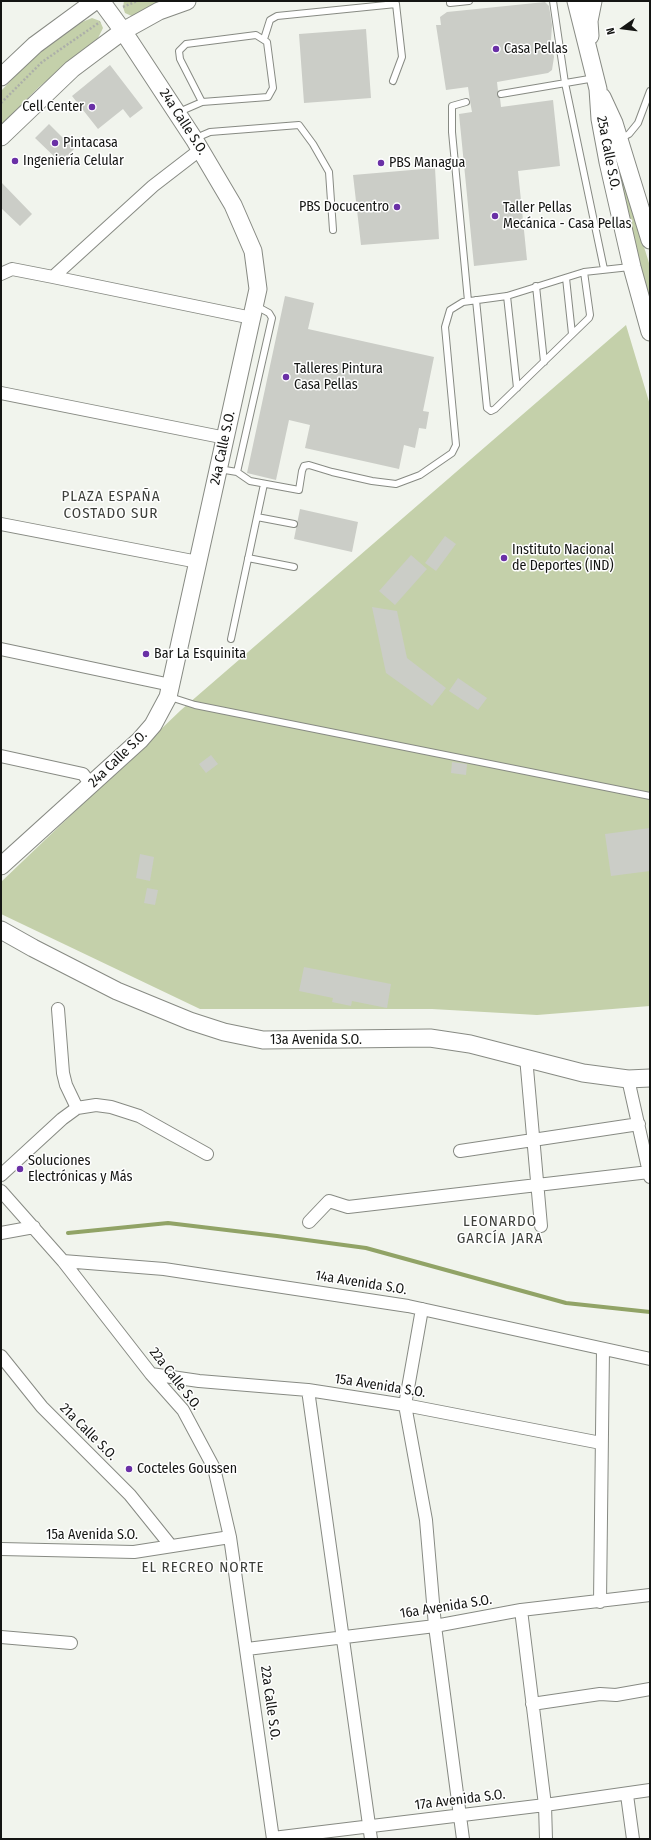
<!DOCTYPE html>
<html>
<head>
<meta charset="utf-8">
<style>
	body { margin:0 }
	#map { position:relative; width:651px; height:1840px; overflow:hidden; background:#f1f4ed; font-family:"Fira Sans Condensed",sans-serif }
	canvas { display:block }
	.frame { position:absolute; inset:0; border:2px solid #141513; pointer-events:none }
	.north { position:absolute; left:603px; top:8px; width:40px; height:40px; -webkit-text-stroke:3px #fff; paint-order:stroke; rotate:256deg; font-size:11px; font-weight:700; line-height:16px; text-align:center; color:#141513 }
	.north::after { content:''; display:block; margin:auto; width:14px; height:18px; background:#141513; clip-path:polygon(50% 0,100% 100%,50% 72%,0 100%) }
</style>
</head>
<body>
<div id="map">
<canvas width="651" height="1840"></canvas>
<div class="frame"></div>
<div class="north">N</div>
</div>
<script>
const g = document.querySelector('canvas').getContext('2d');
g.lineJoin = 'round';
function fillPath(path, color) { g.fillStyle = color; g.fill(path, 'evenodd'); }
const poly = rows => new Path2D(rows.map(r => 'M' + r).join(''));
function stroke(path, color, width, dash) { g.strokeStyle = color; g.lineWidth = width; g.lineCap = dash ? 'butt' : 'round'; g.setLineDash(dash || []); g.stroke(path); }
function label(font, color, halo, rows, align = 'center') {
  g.font = font + ' "Fira Sans Condensed",sans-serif'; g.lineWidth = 3; g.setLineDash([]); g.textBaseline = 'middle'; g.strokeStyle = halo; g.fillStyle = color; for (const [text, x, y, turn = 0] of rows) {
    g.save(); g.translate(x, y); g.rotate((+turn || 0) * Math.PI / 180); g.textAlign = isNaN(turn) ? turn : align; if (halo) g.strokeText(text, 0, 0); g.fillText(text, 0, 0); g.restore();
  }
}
const green = poly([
	[124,1,176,1,136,18,125,13,123,7],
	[92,18,100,21,103,28,98,38,39,87,1,125,1,91,32,58,82,22],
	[617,159,649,263,650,307,624,206],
	[626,325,650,405,650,1006,537,1015,432,1009,200,1009,1,914,1,882,181,710]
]);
const stream = poly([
	[68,1233,168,1223,277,1236,366,1248,566,1303,650,1312]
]);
const building = poly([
	[545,2,549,6,552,25,551,40,554,57,552,70,548,73,497,82,498,91,497,94,500,98,501,107,553,100,560,166,518,171,527,260,474,266,459,114,472,112,470,101,468,87,446,90,436,25,441,25,440,17,447,12],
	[366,29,371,98,304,103,299,34],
	[110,65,143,108,130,118,123,109,98,129,72,96],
	[49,124,74,149,61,163,35,138],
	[435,168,439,239,361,245,353,175],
	[1,182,32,214,20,226,1,208],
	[285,296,314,303,308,329,434,357,423,411,429,412,426,429,419,428,415,448,404,445,399,469,305,448,310,425,289,420,276,480,247,473],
	[300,509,358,522,352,552,294,539],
	[445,536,456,544,436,571,425,563],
	[411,555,427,569,395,605,379,591],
	[372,607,397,611,407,658,446,688,432,706,386,673],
	[458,678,487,698,478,710,449,691],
	[211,755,218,764,206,773,199,764],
	[452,762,467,764,466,775,451,773],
	[650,828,650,871,611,876,605,834],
	[140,854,154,857,150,881,136,878],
	[147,888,158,890,155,905,144,903],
	[304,967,391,984,387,1008,352,1001,351,1006,332,1002,333,998,299,991]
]);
const path = poly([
	[123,7,137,1],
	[1,103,42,62,100,22]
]);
const lane = poly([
	[450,1,450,3,469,1],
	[553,1,565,83,604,269],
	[264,39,270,20,277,16,396,4,402,57,393,81],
	[501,94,595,78],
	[466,102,452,106,452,132,468,301],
	[179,112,202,102,268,97,273,88,267,42,256,35,186,44,179,51,180,59,202,102],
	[196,138,210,132,299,125,313,144,329,172,333,230],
	[620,139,629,134,638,123,650,91],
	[566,278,572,334],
	[536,286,544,362],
	[507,296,517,388],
	[476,300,487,408,491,411,495,409,589,318,590,315,584,272],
	[219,469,237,472,250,481,299,490,302,471,304,466,309,465,332,472,372,481,396,484,420,475,452,453,456,445,445,327,450,310,463,302,507,296,584,272,630,267],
	[237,472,272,318,269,313,256,306],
	[257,517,294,524],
	[248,558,294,567],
	[231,639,264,484],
	[170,697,195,705,650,796]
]);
const street = poly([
	[1,274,12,269,53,277,153,186,201,149],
	[53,277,252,318],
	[1,393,226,438],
	[1,524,198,562],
	[1,649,171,685],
	[1,756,83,774,92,786],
	[58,1009,63,1073,66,1085,77,1108],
	[526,1057,541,1226],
	[628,1079,650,1177],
	[460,1151,639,1124],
	[1,1175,62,1119,77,1108,96,1105,111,1107,139,1116,207,1154],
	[1,1191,63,1261,151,1374,183,1410,214,1468,230,1537,273,1839],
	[309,1222,329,1201,348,1207,649,1172],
	[1,1233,34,1227],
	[63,1261,164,1269,408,1306,650,1359],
	[422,1309,405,1405,426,1520,435,1626,463,1839],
	[1,1356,42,1407,130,1495,171,1546],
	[151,1374,199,1381,308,1390,405,1405,601,1443],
	[308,1390,371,1839],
	[1,1549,134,1552,230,1537],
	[600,1602,603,1349],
	[521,1610,545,1805,546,1839],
	[1,1637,71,1643],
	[247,1649,435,1626,521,1610,650,1595],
	[532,1704,600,1694,616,1695,650,1689],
	[627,1795,633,1839],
	[273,1838,545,1805,650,1790]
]);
const secondary = poly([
	[576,1,598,89,600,119,608,162,632,267,650,332],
	[590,36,589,21,593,1],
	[1,77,35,45,95,1],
	[602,97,614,123,650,240],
	[1,137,72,69,96,51,123,31,159,11,187,1],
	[1,866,140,740,153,725,168,697,258,289,253,251,233,205,194,139,123,31,101,1],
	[1,930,33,948,117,991,190,1021,224,1032,263,1040,430,1038,470,1044,583,1073,628,1079,650,1078]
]);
const markers = [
	[496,49,4,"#6a30a6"],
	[92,107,4,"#6a30a6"],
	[55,143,4,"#6a30a6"],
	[15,161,4,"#6a30a6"],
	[381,163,4,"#6a30a6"],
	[397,207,4,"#6a30a6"],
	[495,216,4,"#6a30a6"],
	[286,377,4,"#6a30a6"],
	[504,558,4,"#6a30a6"],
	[146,654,4,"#6a30a6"],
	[20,1169,4,"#6a30a6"],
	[129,1469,4,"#6a30a6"]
];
const poiNames = [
	["Casa Pellas",504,49],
	["Cell Center",84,107,"right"],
	["Pintacasa",63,143],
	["Ingeniería Celular",23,161],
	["PBS Managua",389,163],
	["PBS Docucentro",389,207,"right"],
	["Taller Pellas",503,208],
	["Mecánica - Casa Pellas",503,224],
	["Talleres Pintura",294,369],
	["Casa Pellas",294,385],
	["Instituto Nacional",512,550],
	["de Deportes (IND)",512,566],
	["Bar La Esquinita",154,654],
	["Soluciones",28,1161],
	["Electrónicas y Más",28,1177],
	["Cocteles Goussen",137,1469]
];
const streetNames = [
	["24a Calle S.O.",183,122,57],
	["25a Calle S.O.",608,153,79],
	["24a Calle S.O.",223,448,-78],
	["24a Calle S.O.",118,759,-44],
	["13a Avenida S.O.",316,1040],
	["14a Avenida S.O.",361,1283,9],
	["22a Calle S.O.",175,1379,52],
	["15a Avenida S.O.",380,1386,9],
	["21a Calle S.O.",88,1432,45],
	["15a Avenida S.O.",92,1535],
	["16a Avenida S.O.",446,1607,-9],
	["22a Calle S.O.",270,1703,82],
	["17a Avenida S.O.",460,1800,-7]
];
const neighbourhoodNames = [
	["PLAZA ESPAÑA",111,497],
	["COSTADO SUR",111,514],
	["LEONARDO",500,1222],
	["GARCÍA JARA",500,1239],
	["EL RECREO NORTE",203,1568]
];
fillPath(green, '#c4d0aa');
stroke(stream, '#91a366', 4);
fillPath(building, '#cbcdc7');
stroke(lane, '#878a83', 8);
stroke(street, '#878a83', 14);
stroke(secondary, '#878a83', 19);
stroke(path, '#acafa9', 2.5, [2, 2]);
stroke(lane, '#fff', 6);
stroke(street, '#fff', 12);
stroke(secondary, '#fff', 17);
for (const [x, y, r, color] of markers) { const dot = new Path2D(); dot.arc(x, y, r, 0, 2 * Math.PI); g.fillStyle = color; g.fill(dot); stroke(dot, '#fff', 1.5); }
label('14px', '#141513', '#fff', poiNames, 'left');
label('14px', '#141513', '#fff', streetNames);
g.letterSpacing = '1px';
label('15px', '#3e403b', '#fff', neighbourhoodNames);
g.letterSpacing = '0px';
</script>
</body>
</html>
